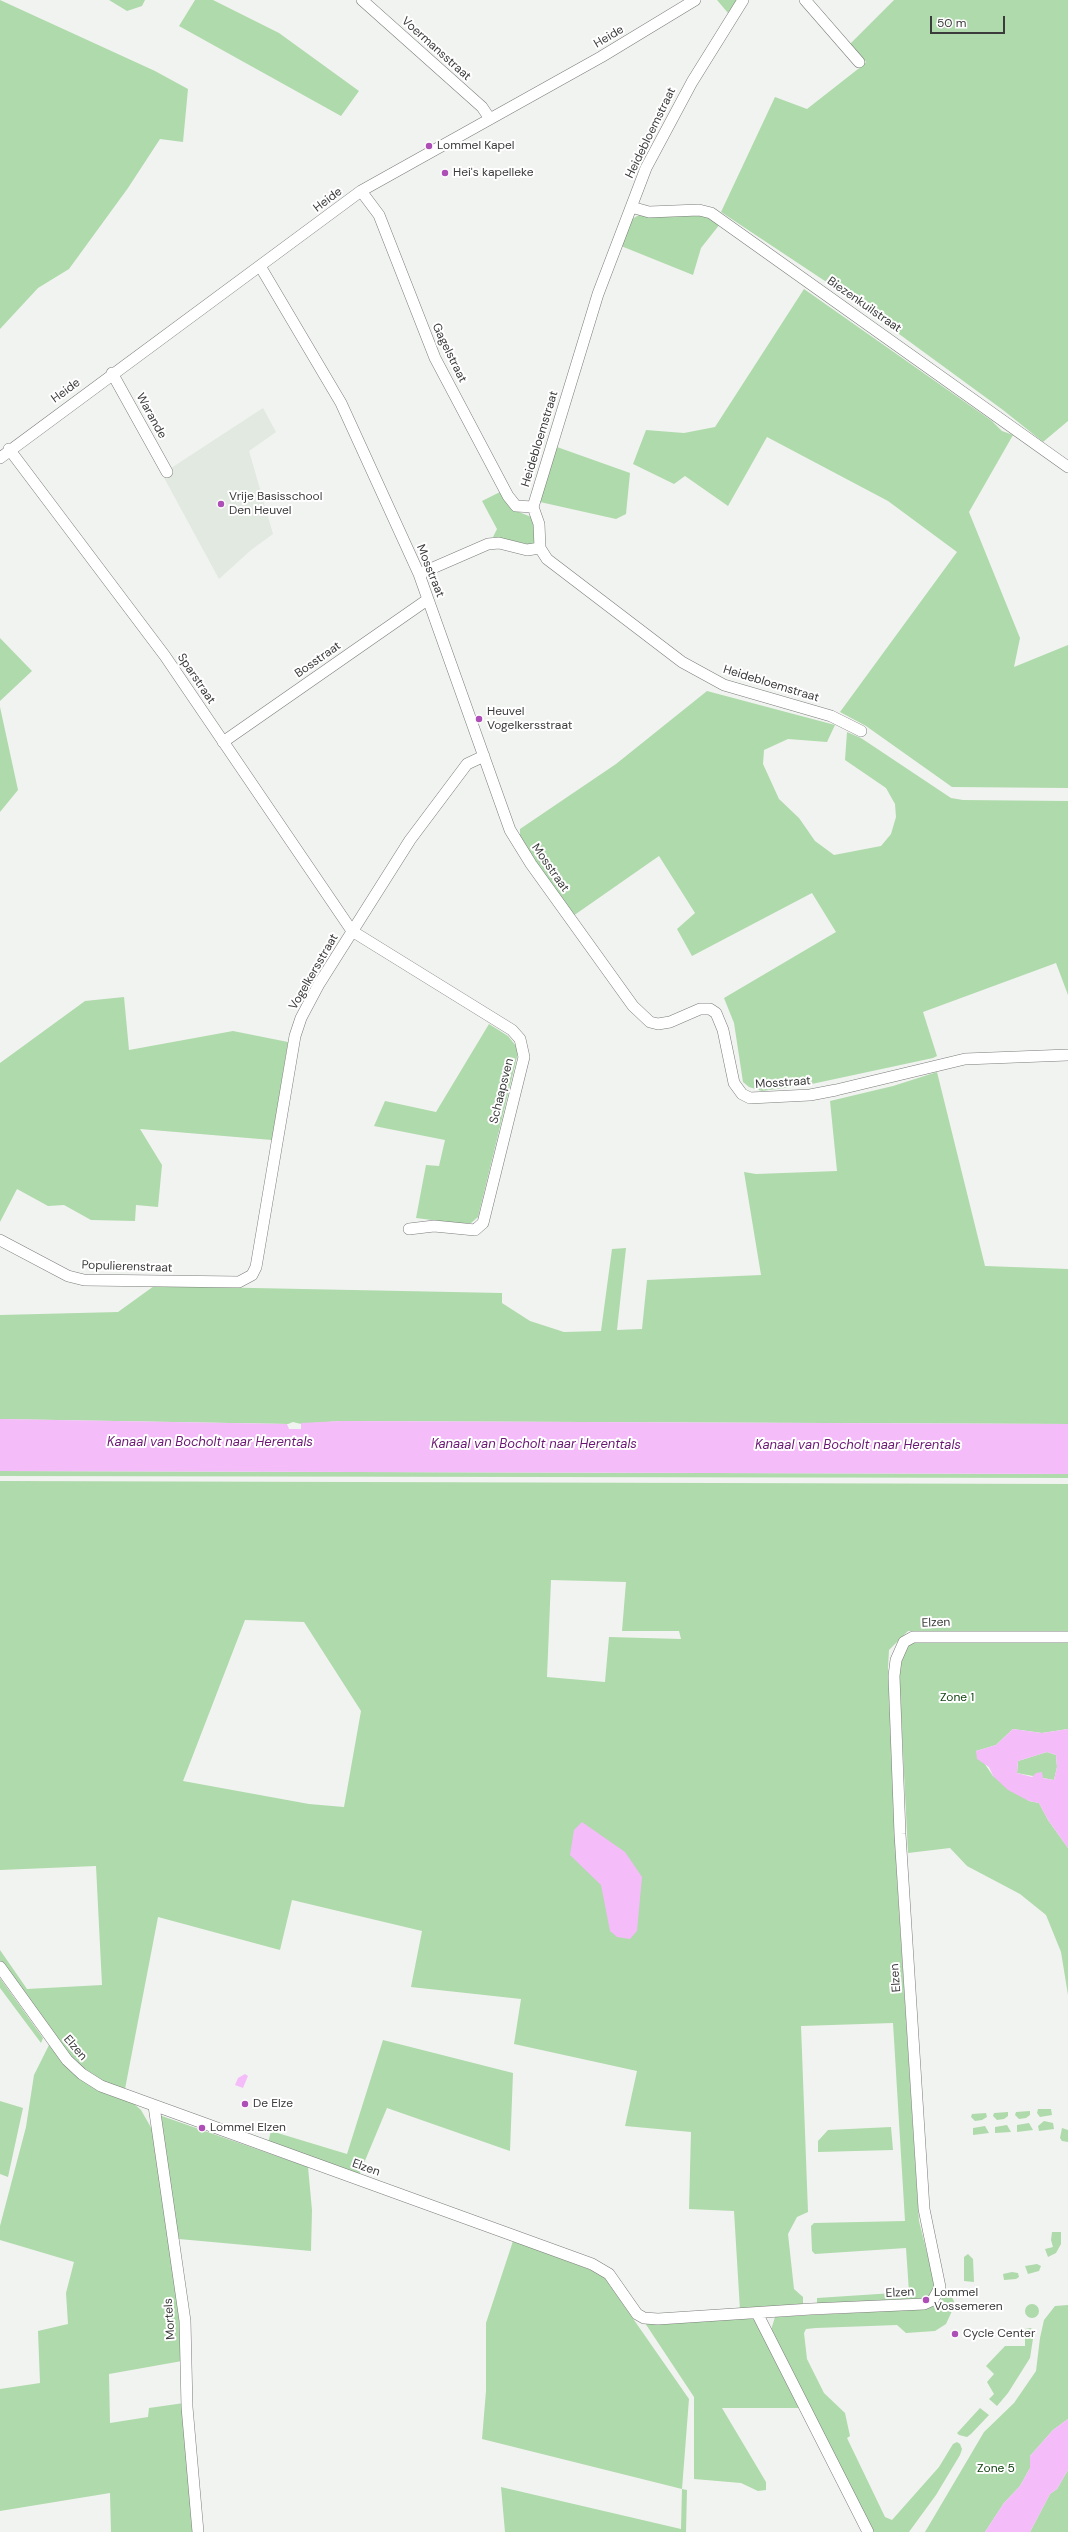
<!DOCTYPE html>
<html>
<head>
<meta charset="utf-8">
<style>
	body { margin:0 }
	#map { position:relative; width:1068px; height:2532px; overflow:hidden; background:#f1f3f0; font-family:"DM Sans",sans-serif }
	canvas { display:block }
	.scale { position:absolute; left:930px; top:16px; width:75px; height:18px; box-sizing:border-box; border:2px solid #3a3b3a; border-top:0; padding-left:5px; font-size:12px; line-height:14px; white-space:nowrap; color:#3a3b3a; -webkit-text-stroke:3px #fff; paint-order:stroke }
</style>
</head>
<body>
<div id="map">
<canvas width="1068" height="2532"></canvas>
<div class="scale">50 m</div>
</div>
<script>
const g = document.querySelector('canvas').getContext('2d');
g.lineJoin = 'round';
function fillPath(path, color) { g.fillStyle = color; g.fill(path, 'evenodd'); }
const poly = rows => new Path2D(rows.map(r => 'M' + r).join(''));
function stroke(path, color, width, dash) { g.strokeStyle = color; g.lineWidth = width; g.lineCap = dash ? 'butt' : 'round'; g.setLineDash(dash || []); g.stroke(path); }
function label(font, color, halo, rows, align = 'center') {
  g.font = font + ' "DM Sans",sans-serif'; g.lineWidth = 4; g.setLineDash([]); g.textBaseline = 'middle'; g.strokeStyle = halo; g.fillStyle = color; for (const [text, x, y, turn = 0] of rows) {
    g.save(); g.translate(x, y); g.rotate((+turn || 0) * Math.PI / 180); g.textAlign = isNaN(turn) ? turn : align; if (halo) g.strokeText(text, 0, 0); g.fillText(text, 0, 0); g.restore();
  }
}
const built = poly([
	[263,408,276,432,249,451,273,534,251,550,219,579,162,474]
]);
const green = poly([
	[0,0,155,71,188,89,183,142,160,139,128,188,69,269,38,288,0,329],
	[109,0,145,0,142,6,127,11],
	[195,0,213,0,279,33,359,91,341,116,179,26],
	[717,0,737,0,728,13],
	[894,0,1068,0,1068,421,1043,442,1003,410,843,293,721,212,775,97,807,109,858,69,866,62,850,44],
	[639,215,703,215,720,224,701,248,693,275,621,246,632,219],
	[804,289,992,421,1002,431,1013,435,969,512,1020,638,1014,667,1068,645,1068,788,952,787,866,726,840,712,957,552,888,501,767,437,728,506,685,476,674,484,633,464,646,430,684,433,715,427],
	[557,447,630,473,626,514,616,519,540,502],
	[500,492,511,509,534,518,537,541,532,545,493,537,497,529,482,501],
	[0,638,32,671,0,701],
	[707,691,835,725,827,742,788,739,764,750,763,764,779,799,799,818,815,841,834,855,881,846,891,834,896,817,895,804,886,788,845,760,847,732,861,738,951,798,963,800,1068,801,1068,995,1056,963,923,1012,937,1056,933,1058,807,1085,762,1091,749,1087,743,1082,734,1023,724,998,836,932,812,893,692,956,677,929,695,913,659,856,573,916,520,839,520,829,616,764],
	[0,707,18,790,0,812],
	[124,997,129,1050,233,1031,288,1042,272,1140,140,1129,162,1165,158,1207,136,1205,135,1221,91,1220,64,1205,48,1206,17,1189,0,1222,0,1063,85,1001],
	[489,1024,508,1036,516,1046,518,1053,478,1217,471,1223,463,1224,416,1218,426,1165,439,1166,445,1140,374,1126,385,1101,436,1112],
	[937,1072,985,1266,1068,1269,1068,1424,341,1421,301,1424,293,1422,288,1424,0,1419,0,1315,118,1312,154,1286,502,1293,502,1303,530,1321,564,1332,601,1331,612,1249,626,1248,617,1330,642,1329,647,1280,761,1275,744,1172,756,1174,837,1171,830,1101,893,1086],
	[0,1471,1068,1474,1068,1478,0,1476],
	[0,1481,1068,1484,1068,1632,908,1631,889,1650,888,1667,897,1877,919,2221,935,2285,930,2296,916,2301,817,2306,817,2298,909,2292,906,2248,815,2254,812,2251,811,2226,814,2223,905,2221,893,2023,801,2026,808,2212,797,2217,788,2234,794,2289,803,2297,803,2307,740,2310,734,2211,689,2209,691,2132,625,2126,637,2071,514,2044,521,1999,411,1987,422,1931,292,1900,280,1950,158,1917,125,2089,108,2084,74,2062,0,1961,0,1950,27,1989,102,1985,96,1866,0,1870],
	[551,1580,626,1582,622,1631,679,1631,681,1639,609,1637,605,1682,547,1677],
	[245,1620,304,1622,361,1711,344,1807,309,1804,183,1781],
	[927,1641,1068,1642,1068,1729,1042,1733,1013,1729,996,1745,976,1751,993,1776,1029,1801,1039,1803,1048,1820,1068,1848,1068,1995,1061,1952,1046,1915,1020,1894,967,1866,950,1848,908,1853,899,1674,901,1654,910,1643],
	[1047,1752,1056,1755,1057,1767,1054,1780,1017,1773,1018,1761],
	[0,1978,43,2038,41,2043,0,1988],
	[383,2040,513,2073,510,2151,387,2108,359,2175,268,2143,271,2131,347,2154],
	[49,2045,69,2070,86,2083,106,2094,133,2103,141,2110,153,2131,182,2321,182,2361,109,2374,110,2423,148,2417,149,2408,184,2403,195,2532,111,2532,110,2493,0,2511,0,2389,40,2383,38,2331,68,2324,66,2293,74,2262,0,2240,0,2226,26,2127,34,2075],
	[0,2101,23,2108,8,2177,0,2174],
	[1038,2109,1051,2109,1052,2115,1040,2117,1037,2113],
	[1030,2111,1030,2115,1026,2118,1019,2119,1015,2115,1016,2112],
	[1008,2112,1008,2116,1004,2119,997,2120,993,2116,994,2113],
	[986,2113,987,2117,982,2120,975,2121,971,2117,972,2114],
	[156,2114,308,2167,312,2210,311,2251,179,2239],
	[1044,2121,1053,2123,1054,2129,1039,2131,1038,2126],
	[1029,2123,1033,2130,1017,2132,1017,2125],
	[1007,2125,1011,2132,995,2133,995,2127],
	[985,2126,989,2133,973,2135,973,2128],
	[891,2127,893,2150,818,2152,818,2141,828,2130],
	[1062,2128,1068,2130,1068,2154,1068,2142,1062,2141,1060,2138],
	[1052,2232,1061,2232,1061,2244,1056,2253,1048,2257,1045,2249,1053,2247,1051,2240],
	[513,2241,602,2274,689,2399,682,2489,687,2490,686,2532,505,2532,501,2487,681,2529,682,2489,482,2439,486,2391,486,2323],
	[968,2254,973,2259,974,2282,964,2281,964,2257],
	[1037,2264,1041,2266,1039,2271,1028,2274,1025,2266],
	[1012,2272,1018,2273,1019,2277,1016,2279,1004,2280,1003,2274],
	[946,2294,951,2296,954,2301,952,2311,946,2324,935,2331,906,2333,897,2325,816,2328,806,2329,804,2333,807,2359,824,2393,845,2413,850,2436,847,2438,885,2517,892,2520,939,2467,953,2444,957,2442,960,2444,962,2449,960,2455,936,2495,909,2532,872,2532,771,2330,775,2317,923,2309,941,2301,942,2296],
	'1025 2311a7 7 0 1 1 14 0a7 7 0 1 1-14 0Z',
	[1068,2305,1068,2419,1053,2430,1030,2456,1030,2468,1020,2486,1004,2503,985,2532,925,2532,984,2432,1014,2403,1036,2371,1040,2338,1044,2320,1055,2306],
	[755,2318,801,2408,722,2408,766,2482,766,2490,758,2491,741,2483,694,2479,694,2397,645,2323],
	[1031,2328,1034,2332,1030,2358,1008,2393,997,2406,989,2399,994,2394,987,2382,994,2374,986,2366,1005,2346,1025,2346,1025,2329],
	[980,2408,989,2415,971,2434,967,2437,959,2435,957,2433,959,2431],
	[1068,2470,1068,2532,1030,2532,1050,2494,1057,2489]
]);
const water = poly([
	[0,1419,287,1424,289,1429,301,1429,301,1423,341,1421,1068,1424,1068,1474,0,1471],
	[1013,1729,1042,1733,1068,1729,1068,1848,1048,1820,1039,1803,1029,1801,1008,1790,993,1776,989,1767,977,1759,976,1751,996,1745],
	[1047,1752,1056,1755,1057,1767,1054,1780,1043,1778,1042,1772,1036,1773,1032,1777,1017,1773,1018,1761],
	[582,1822,625,1852,642,1877,637,1931,630,1939,617,1937,610,1931,601,1885,570,1855,574,1830],
	[245,2074,248,2076,243,2088,235,2085,238,2078],
	[1068,2419,1068,2470,1057,2489,1050,2494,1030,2532,985,2532,1004,2503,1020,2486,1030,2468,1030,2456,1053,2430]
]);
const street = poly([
	[362,0,482,107,490,119],
	[743,0,692,82,646,168,598,294,533,507,539,524,540,548,547,559,682,662,724,685,831,716,861,731],
	[805,0,859,62],
	[361,191,379,215,435,358,508,496,516,506,533,507],
	[631,207,649,212,699,210,711,213,1068,467],
	[260,266,341,403,419,574,510,830,531,864,633,1006,650,1022,658,1024,670,1022,700,1009,710,1009,716,1013,723,1030,734,1083,742,1094,750,1098,810,1095,836,1090,965,1059,1068,1055],
	[112,373,167,472],
	[9,449,165,656,352,931,512,1030,520,1039,524,1057,483,1223,475,1230,434,1226,409,1229],
	[0,458,361,191,601,57,695,0],
	[419,574,488,544,499,543,527,550,540,548],
	[223,742,427,600],
	[0,1240,68,1276,84,1280,239,1282,252,1275,256,1267,295,1036,301,1018,319,984,410,840,467,764,484,756],
	[0,1967,67,2060,82,2074,101,2086,592,2264,609,2274,637,2314,644,2318,658,2319,811,2309,924,2304,933,2300,940,2287,924,2209,900,1834,894,1676,896,1660,904,1642,913,1637,1068,1637],
	[154,2106,185,2321,187,2407,198,2532],
	[757,2313,868,2532]
]);
const markers = [
	[429,146,4,"#ae4eb7"],
	[445,173,4,"#ae4eb7"],
	[221,504,4,"#ae4eb7"],
	[479,719,4,"#ae4eb7"],
	[245,2104,4,"#ae4eb7"],
	[202,2128,4,"#ae4eb7"],
	[926,2300,4,"#ae4eb7"],
	[955,2334,4,"#ae4eb7"]
];
const streetNames = [
	["Heide",609,37,-31],
	["Voermansstraat",436,49,42],
	["Heidebloemstraat",651,133,-64],
	["Heide",328,200,-37],
	["Biezenkuilstraat",864,305,35],
	["Gagelstraat",449,353,64],
	["Heide",66,391,-36],
	["Warande",151,416,61],
	["Heidebloemstraat",540,439,-73],
	["Mosstraat",430,571,68],
	["Bosstraat",318,660,-35],
	["Sparstraat",196,679,56],
	["Heidebloemstraat",771,684,17],
	["Mosstraat",550,868,55],
	["Vogelkersstraat",314,972,-60],
	["Mosstraat",783,1083,-4],
	["Schaapsven",502,1091,-76],
	["Populierenstraat",127,1267,2],
	["Elzen",936,1623,-2],
	["Elzen",896,1978,-94],
	["Elzen",75,2048,49],
	["Elzen",366,2168,19],
	["Elzen",900,2293,-3],
	["Mortels",170,2319,-94]
];
const poiNames = [
	["Lommel Kapel",437,146],
	["Hei's kapelleke",453,173],
	["Vrije Basisschool",229,497],
	["Den Heuvel",229,511],
	["Heuvel",487,712],
	["Vogelkersstraat",487,726],
	["De Elze",253,2104],
	["Lommel Elzen",210,2128],
	["Lommel",934,2293],
	["Vossemeren",934,2307],
	["Cycle Center",963,2334]
];
const parkNames = [
	["Zone 1",957,1698],
	["Zone 5",996,2469]
];
const waterNames = [
	["Kanaal van Bocholt naar Herentals",210,1443],
	["Kanaal van Bocholt naar Herentals",534,1445],
	["Kanaal van Bocholt naar Herentals",858,1446]
];
fillPath(built, '#e1e9e0');
fillPath(green, '#afdaab');
fillPath(water, '#f5bcfa');
stroke(street, '#7a7d7a', 12);
stroke(street, '#fff', 11);
for (const [x, y, r, color] of markers) { const dot = new Path2D(); dot.arc(x, y, r, 0, 2 * Math.PI); g.fillStyle = color; g.fill(dot); stroke(dot, '#fff', 1.5); }
label('12px', '#3a3b3a', '#fff', streetNames);
label('12px', '#3a3b3a', '#fff', poiNames, 'left');
label('12px', '#104310', '#fff', parkNames);
label('italic 13px', '#6a1673', '#fff', waterNames);
</script>
</body>
</html>
